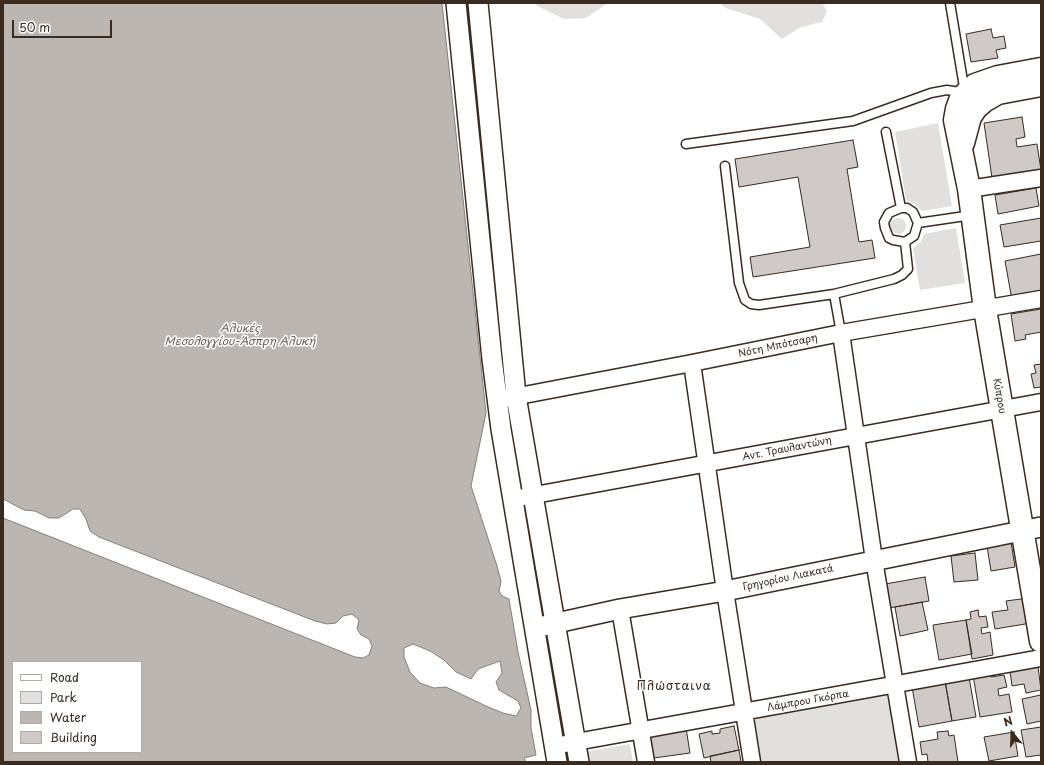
<!DOCTYPE html>
<html>
<head>
<meta charset="utf-8">
<style>
	body { margin:0 }
	#map { position:relative; width:1044px; height:765px; overflow:hidden; background:#fff; font-family:"Playpen Sans",sans-serif }
	canvas { display:block }
	.frame { position:absolute; inset:0; border:4px solid #3b2a1e; pointer-events:none }
	.legend { position:absolute; left:12px; top:661px; width:130px; height:92px; box-sizing:border-box; background:#fff; border:1px solid #b1aaa5; margin:0; padding:5px 7px; list-style:none; font-size:12px; color:#3b2a1e }
	.legend li { display:flex; align-items:center; gap:8px; height:20px }
	.legend b { width:20px; border:1px solid #b1aaa5 }
	.north { position:absolute; left:992px; top:713px; width:40px; height:40px; -webkit-text-stroke:3px #fff; paint-order:stroke; rotate:341deg; font-size:11px; font-weight:700; line-height:16px; text-align:center; color:#3b2a1e }
	.north::after { content:''; display:block; margin:auto; width:14px; height:18px; background:#3b2a1e; clip-path:polygon(50% 0,100% 100%,50% 72%,0 100%) }
	.scale { position:absolute; left:12px; top:20px; width:100px; height:18px; box-sizing:border-box; border:2px solid #3b2a1e; border-top:0; padding-left:5px; font-size:12px; line-height:14px; white-space:nowrap; color:#3b2a1e; -webkit-text-stroke:3px #fff; paint-order:stroke }
</style>
</head>
<body>
<div id="map">
<canvas width="1044" height="765"></canvas>
<div class="frame"></div>
<ul class="legend">
<li><b style="height:5px;background:#fff"></b>Road</li>
<li><b style="height:11px;background:#e2e0de"></b>Park</li>
<li><b style="height:11px;background:#bcb6b3"></b>Water</li>
<li><b style="height:11px;background:#cfcac7"></b>Building</li>
</ul>
<div class="north">N</div>
<div class="scale">50 m</div>
</div>
<script>
const g = document.querySelector('canvas').getContext('2d');
g.lineJoin = 'round';
function fillPath(path, color) { g.fillStyle = color; g.fill(path, 'evenodd'); }
const poly = rows => new Path2D(rows.map(r => 'M' + r).join(''));
function stroke(path, color, width, dash) { g.strokeStyle = color; g.lineWidth = width; g.lineCap = dash ? 'butt' : 'round'; g.setLineDash(dash || []); g.stroke(path); }
function label(font, color, halo, rows, align = 'center') {
  g.font = font + ' "Playpen Sans",sans-serif'; g.lineWidth = 3; g.setLineDash([]); g.textBaseline = 'middle'; g.strokeStyle = halo; g.fillStyle = color; for (const [text, x, y, turn = 0] of rows) {
    g.save(); g.translate(x, y); g.rotate((+turn || 0) * Math.PI / 180); g.textAlign = isNaN(turn) ? turn : align; if (halo) g.strokeText(text, 0, 0); g.fillText(text, 0, 0); g.restore();
  }
}
const green = poly([
	[536,3,608,3,586,18,564,19,537,6],
	[719,3,822,3,827,11,822,22,801,27,782,39,760,19,726,8],
	[938,123,952,206,922,211,915,205,906,200,895,132],
	'890 226a8 8 0 1 1 16 0a8 8 0 1 1-16 0Z',
	[956,228,965,283,920,290,913,248,921,242,924,234],
	[890,694,900,762,760,762,753,718],
	[630,744,633,762,586,762,584,752]
]);
const water = poly([
	[3,3,442,3,486,413,471,486,497,566,501,581,499,591,502,596,509,599,518,652,531,710,531,728,536,755,524,758,526,762,3,762,3,518,355,657,363,658,369,655,372,646,369,639,361,635,357,629,359,620,352,614,343,616,336,623,327,624,315,621,99,537,90,531,86,519,80,509,73,509,59,518,49,518,35,511,24,510,3,499,3,3],
	[413,644,430,651,444,660,456,672,471,679,478,669,500,661,502,673,496,682,499,690,518,701,521,708,516,716,503,713,486,706,446,687,434,688,420,683,410,672,404,657,404,648,413,644],
	[13,662,141,662,141,752,13,752,13,662]
]);
const building = poly([
	[991,29,993,38,1004,36,1006,48,996,50,998,58,971,62,966,34,991,29],
	[1022,117,1025,137,1016,139,1017,147,1037,144,1041,170,992,178,984,123,1022,117],
	[853,140,858,167,847,169,859,242,872,240,875,258,753,277,750,257,810,247,798,177,739,187,735,159,853,140],
	[1036,188,1039,206,998,214,995,195,1036,188],
	[1041,218,1041,241,1004,247,1000,225,1041,218],
	[1041,254,1041,295,1012,300,1005,261,1041,254],
	[1041,309,1041,332,1025,335,1026,339,1015,341,1011,314,1041,309],
	[1041,364,1041,387,1034,388,1031,374,1036,373,1034,365,1041,364],
	[1011,542,1015,567,991,571,987,546,1011,542],
	[975,553,978,580,954,582,951,556,975,553],
	[925,577,929,601,889,608,885,584,925,577],
	[1028,598,1031,623,995,629,992,612,1008,610,1006,601,1028,598],
	[922,602,928,630,900,636,895,607,922,602],
	[978,610,979,617,986,616,988,627,981,628,982,634,990,632,993,655,972,659,966,620,971,619,970,612,978,610],
	[966,620,972,654,939,660,933,625,966,620],
	[1038,666,1041,690,1026,693,1024,684,1012,686,1010,671,1038,666],
	[990,672,991,677,1004,675,1007,687,998,689,999,696,1009,694,1012,712,980,717,973,675,990,672],
	[969,677,976,717,952,721,945,681,969,677],
	[945,681,952,721,919,727,912,687,945,681],
	[1041,695,1041,721,1027,724,1022,699,1041,695],
	[734,726,739,750,704,758,699,734,712,731,712,734,720,733,720,729,734,726],
	[1041,727,1041,755,1026,757,1021,730,1041,727],
	[686,728,690,753,654,758,650,734,686,728],
	[948,731,949,736,954,735,958,762,928,762,927,754,922,755,920,742,938,739,937,732,948,731],
	[1014,732,1018,756,989,761,984,737,1014,732],
	[739,750,741,762,711,762,710,756,739,750]
]);
const service = poly([
	[686,144,853,121,931,93,947,90,965,93,950,3],
	[725,166,739,283,745,300,751,304,759,305,834,294,841,333],
	[901,208,889,213,884,222,885,228,889,238,893,240,905,242],
	[918,223,972,215],
	[834,294,894,279,902,275,908,269,905,242,914,236,918,223,913,212,907,208,901,208,886,132]
]);
const minor = poly([
	[969,189,1041,178],
	[841,333,874,560,908,762],
	[692,363,725,591,752,762],
	[503,399,692,363,841,333,1041,299],
	[513,499,1041,402],
	[620,609,646,762],
	[554,746,1041,658]
]);
const tertiary = poly([
	[456,3,492,359,501,429,557,762],
	[478,3,516,396,579,762],
	[543,626,620,609,725,591,1041,527]
]);
const secondary = poly([
	[1041,69,998,77,975,85,961,98,957,109,955,120,969,189,985,309,1041,641],
	[963,143,970,117,976,108,984,101,998,93,1041,85]
]);
const streetNames = [
	["Νότη Μπότσαρη",778,346,-12],
	["Κύπρου",999,396,80],
	["Αντ. Τραυλαντώνη",787,449,-11],
	["Γρηγορίου Λιακατά",788,578,-12],
	["Λάμπρου Γκόρπα",808,701,-10]
];
const waterNames = [
	["Αλυκές",240,329],
	["Μεσολογγίου-Άσπρη Αλυκή",240,342]
];
const quarterNames = [
	["Πλώσταινα",674,687]
];
fillPath(green, '#e2e0de');
fillPath(water, '#bcb6b3');
stroke(water, '#887e77', 1);
fillPath(building, '#cfcac7');
stroke(building, '#3b2a1e', 1);
stroke(service, '#3b2a1e', 11);
stroke(minor, '#3b2a1e', 19);
stroke(tertiary, '#3b2a1e', 22);
stroke(secondary, '#3b2a1e', 25);
stroke(service, '#fff', 8);
stroke(minor, '#fff', 16);
stroke(tertiary, '#fff', 19);
stroke(secondary, '#fff', 22);
label('10px', '#3b2a1e', '#fff', streetNames);
label('italic 11px', '#685b52', '#fff', waterNames);
g.letterSpacing = '1px';
label('12px', '#3b2a1e', '#fff', quarterNames);
g.letterSpacing = '0px';
</script>
</body>
</html>
